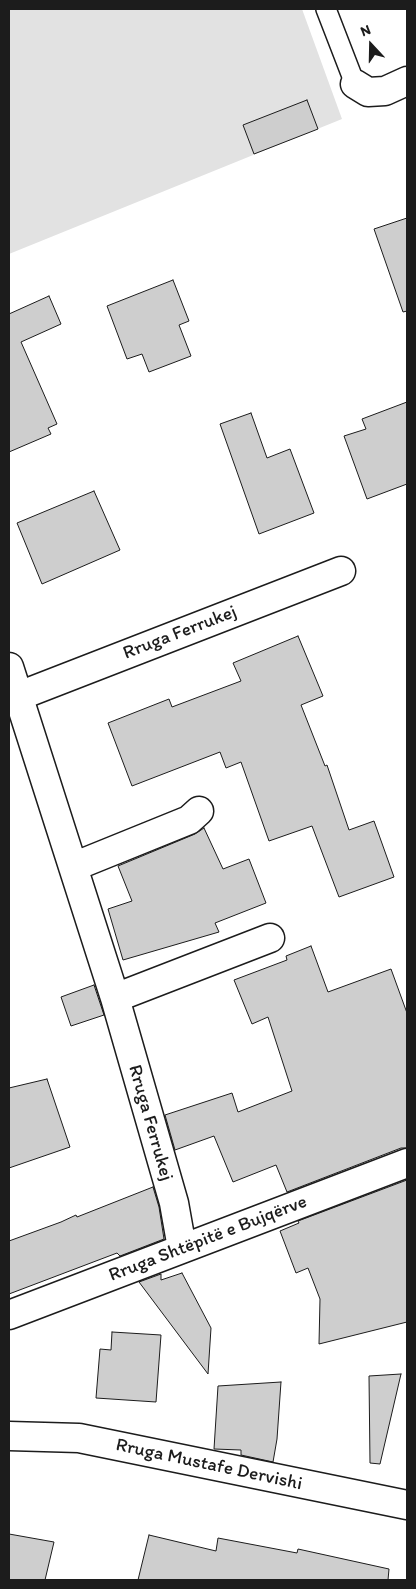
<!DOCTYPE html>
<html>
<head>
<meta charset="utf-8">
<style>
	body { margin:0 }
	#map { position:relative; width:416px; height:1589px; overflow:hidden; background:#fff; font-family:Itim,sans-serif }
	canvas { display:block }
	.frame { position:absolute; inset:0; border:10px solid #1c1c1c; pointer-events:none }
	.north { position:absolute; left:346px; top:20px; width:50px; height:50px; -webkit-text-stroke:4px #fff; paint-order:stroke; rotate:339deg; font-size:14px; font-weight:700; line-height:20px; text-align:center; color:#1c1c1c }
	.north::after { content:''; display:block; margin:auto; width:18px; height:22px; background:#1c1c1c; clip-path:polygon(50% 0,100% 100%,50% 72%,0 100%) }
</style>
</head>
<body>
<div id="map">
<canvas width="416" height="1589"></canvas>
<div class="frame"></div>
<div class="north">N</div>
</div>
<script>
const g = document.querySelector('canvas').getContext('2d');
g.lineJoin = 'round';
function fillPath(path, color) { g.fillStyle = color; g.fill(path, 'evenodd'); }
const poly = rows => new Path2D(rows.map(r => 'M' + r).join(''));
function stroke(path, color, width, dash) { g.strokeStyle = color; g.lineWidth = width; g.lineCap = dash ? 'butt' : 'round'; g.setLineDash(dash || []); g.stroke(path); }
function label(font, color, halo, rows, align = 'center') {
  g.font = font + ' Itim,sans-serif'; g.lineWidth = 4; g.setLineDash([]); g.textBaseline = 'middle'; g.strokeStyle = halo; g.fillStyle = color; for (const [text, x, y, turn = 0] of rows) {
    g.save(); g.translate(x, y); g.rotate((+turn || 0) * Math.PI / 180); g.textAlign = isNaN(turn) ? turn : align; if (halo) g.strokeText(text, 0, 0); g.fillText(text, 0, 0); g.restore();
  }
}
const green = poly([
	[9,9,302,9,342,119,9,254]
]);
const building = poly([
	[307,100,318,129,254,154,243,125,307,100],
	[407,218,407,311,403,312,374,229,407,218],
	[173,280,189,321,179,325,191,356,149,372,142,354,127,359,107,306,173,280],
	[49,296,61,324,21,342,57,424,48,428,51,434,9,452,9,314,49,296],
	[407,402,407,484,367,499,344,436,366,429,362,419,407,402],
	[251,413,267,458,290,449,314,513,259,534,220,424,251,413],
	[94,491,120,550,42,584,17,523,94,491],
	[298,636,323,696,301,705,325,766,327,765,349,830,374,821,394,877,339,897,312,826,269,841,241,762,226,768,220,752,132,786,108,723,169,699,172,707,241,681,233,663,298,636],
	[204,828,223,869,249,859,266,903,215,923,219,932,123,960,108,909,132,901,118,866,195,834,204,828],
	[311,946,328,992,391,969,407,1013,407,1148,401,1148,287,1192,276,1165,233,1182,214,1136,175,1150,165,1115,232,1093,238,1112,292,1091,268,1017,252,1024,234,980,287,960,286,956,311,946],
	[94,985,104,1015,71,1026,61,997,94,985],
	[47,1079,70,1147,9,1168,9,1088,47,1079],
	[407,1180,407,1322,319,1344,320,1299,308,1268,296,1273,280,1231,299,1223,298,1221,407,1180],
	[153,1187,159,1207,164,1239,120,1256,117,1253,9,1294,9,1241,61,1222,76,1215,77,1217,153,1187],
	[182,1273,211,1328,208,1374,139,1282,161,1274,161,1280,182,1273],
	[112,1332,161,1335,156,1402,96,1398,100,1349,111,1350,112,1332],
	[401,1374,380,1464,370,1463,369,1376,401,1374],
	[281,1382,277,1439,273,1462,241,1455,241,1450,214,1449,218,1386,281,1382],
	[9,1534,54,1542,45,1580,9,1580,9,1534],
	[149,1535,216,1551,218,1538,297,1553,298,1549,389,1569,388,1580,138,1580,149,1535]
]);
const service = poly([
	[326,9,355,84]
]);
const minor = poly([
	[355,84,368,92,385,91,407,81],
	[9,667,115,998,174,1203,182,1248],
	[19,696,341,571],
	[73,867,189,820,199,811],
	[115,998,270,938],
	[9,1315,407,1163],
	[9,1436,79,1438,407,1505]
]);
const streetNames = [
	["Rruga Ferrukej",180,633,-21],
	["Rruga Ferrukej",150,1123,74],
	["Rruga Shtëpitë e Bujqërve",208,1239,-21],
	["Rruga Mustafe Dervishi",209,1465,12]
];
fillPath(green, '#e2e2e2');
fillPath(building, '#cecece');
stroke(building, '#1c1c1c', 1);
stroke(service, '#1c1c1c', 22);
stroke(minor, '#1c1c1c', 31);
stroke(service, '#fff', 19);
stroke(minor, '#fff', 28);
label('19px', '#1c1c1c', '#fff', streetNames);
</script>
</body>
</html>
